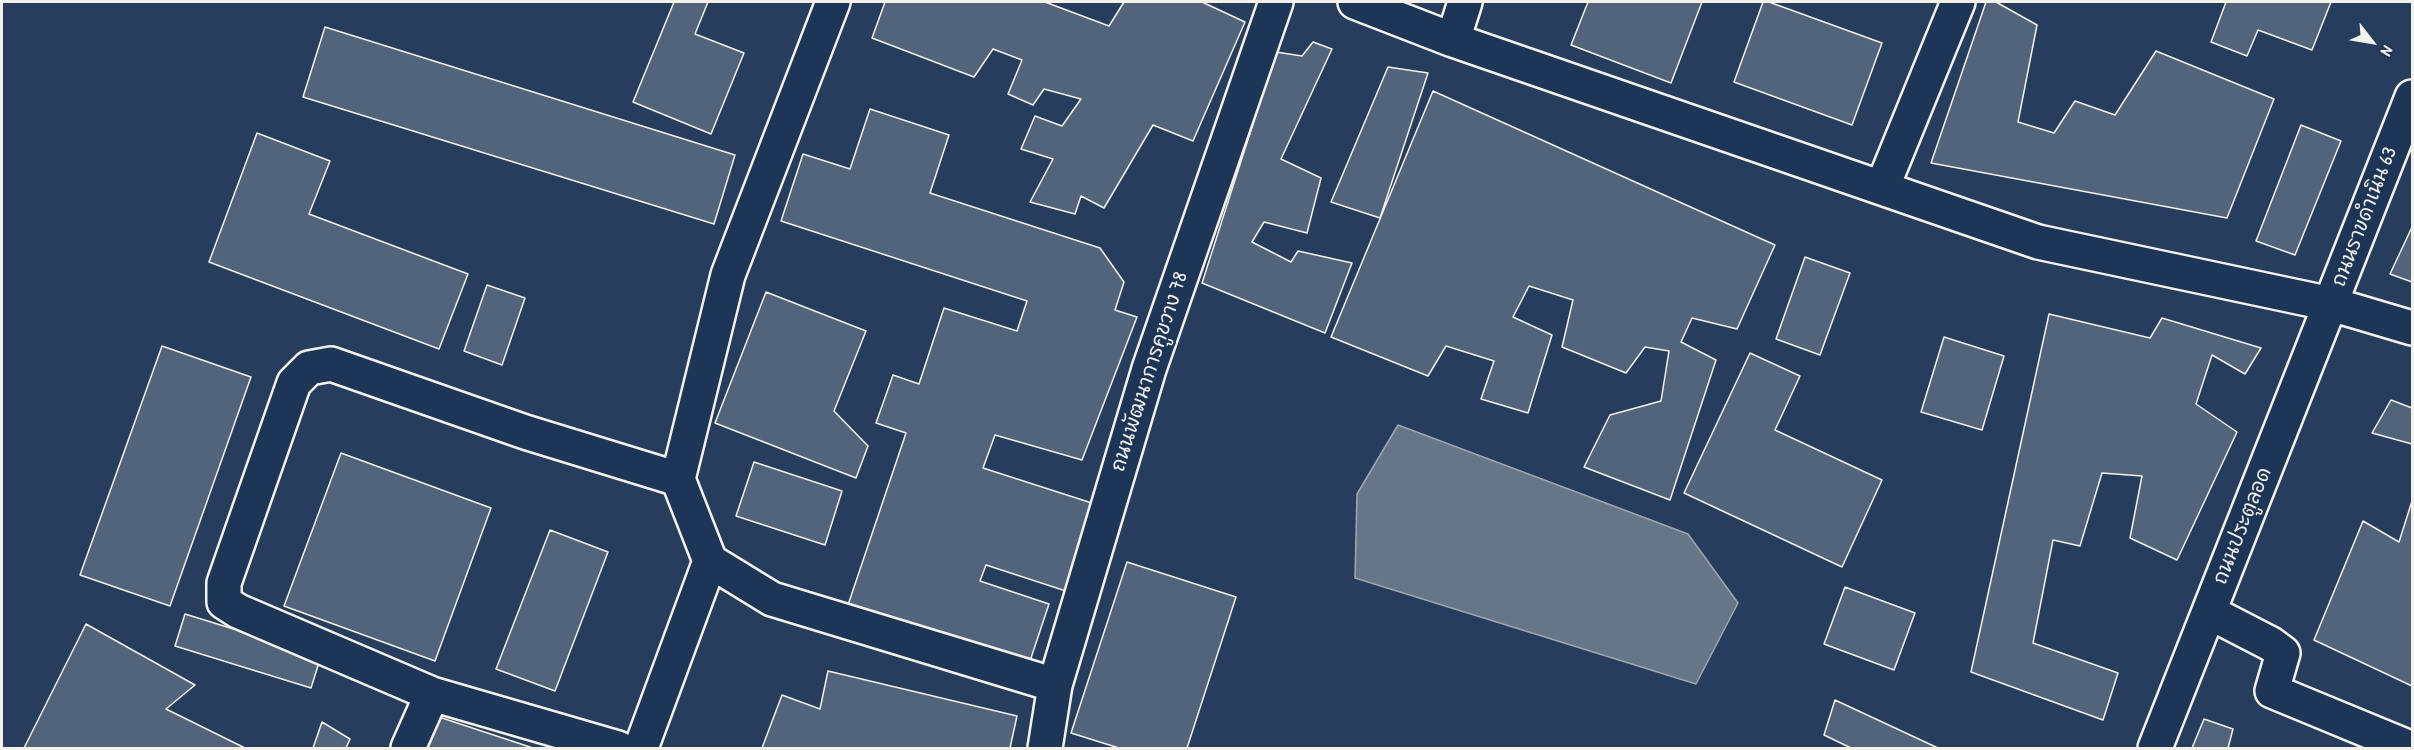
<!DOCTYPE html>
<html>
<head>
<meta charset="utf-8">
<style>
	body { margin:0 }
	#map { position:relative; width:2414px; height:750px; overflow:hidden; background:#263d5d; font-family:"Patrick Hand",sans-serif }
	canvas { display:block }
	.frame { position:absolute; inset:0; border:3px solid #f4f1e8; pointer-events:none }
	.north { position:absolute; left:2342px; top:12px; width:60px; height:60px; -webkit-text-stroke:4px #1d3557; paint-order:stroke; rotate:121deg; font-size:16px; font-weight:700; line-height:24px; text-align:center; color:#f4f1e8 }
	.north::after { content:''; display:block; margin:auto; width:21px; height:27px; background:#f4f1e8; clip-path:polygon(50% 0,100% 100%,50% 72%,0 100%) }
</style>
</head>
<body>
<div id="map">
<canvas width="2414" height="750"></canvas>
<div class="frame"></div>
<div class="north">N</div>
</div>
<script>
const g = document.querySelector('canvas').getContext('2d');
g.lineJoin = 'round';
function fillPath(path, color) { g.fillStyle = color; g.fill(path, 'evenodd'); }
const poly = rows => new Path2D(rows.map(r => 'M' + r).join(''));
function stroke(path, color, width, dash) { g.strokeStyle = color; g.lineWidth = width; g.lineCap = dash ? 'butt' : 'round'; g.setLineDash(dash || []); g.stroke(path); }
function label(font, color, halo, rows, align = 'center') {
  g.font = font + ' "Patrick Hand","Playpen Sans Thai",sans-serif'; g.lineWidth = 5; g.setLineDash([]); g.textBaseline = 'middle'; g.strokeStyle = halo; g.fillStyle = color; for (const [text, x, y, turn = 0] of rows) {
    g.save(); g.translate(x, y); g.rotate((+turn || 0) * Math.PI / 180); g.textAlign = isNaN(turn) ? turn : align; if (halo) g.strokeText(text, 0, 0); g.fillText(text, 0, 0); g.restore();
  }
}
const water = poly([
	[1398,425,1688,534,1738,603,1696,684,1355,578,1357,494,1398,425]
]);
const building = poly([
	[674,2,708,2,695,34,744,53,711,134,633,102,674,2],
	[885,2,1045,2,1109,26,1124,2,1202,2,1245,22,1193,141,1153,125,1104,208,1081,196,1075,214,1030,202,1053,159,1021,149,1035,116,1062,126,1081,99,1044,89,1033,105,1008,94,1022,60,993,49,974,77,872,38,885,2],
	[1588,2,1702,2,1671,83,1571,45,1588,2],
	[1763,2,1769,2,1882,43,1852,125,1734,82,1763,2],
	[1986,2,1996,2,2037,25,2018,122,2054,133,2075,101,2115,115,2156,51,2274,99,2227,218,1931,163,1986,2],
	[2226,2,2331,2,2312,50,2258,30,2247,56,2211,42,2226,2],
	[325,27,735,155,714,224,303,97,325,27],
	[1313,42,1332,49,1281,159,1321,178,1307,233,1264,222,1252,242,1291,262,1298,251,1352,263,1325,333,1202,283,1276,52,1302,56,1313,42],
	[1388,67,1428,73,1380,218,1331,202,1388,67],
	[1433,91,1775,245,1737,329,1692,318,1681,342,1716,360,1670,500,1584,467,1610,415,1661,401,1669,351,1645,347,1626,373,1562,347,1573,300,1529,286,1513,317,1552,335,1528,413,1481,399,1494,361,1446,346,1428,376,1331,337,1433,91],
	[870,109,949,135,930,193,1100,248,1124,282,1115,310,1137,317,1082,460,995,435,983,468,1098,505,1069,592,986,565,980,581,1049,604,1029,664,848,605,906,433,876,423,893,375,919,384,944,308,1017,331,1027,301,781,221,803,154,850,169,870,109],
	[2301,125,2341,141,2295,255,2256,241,2301,125],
	[257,133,330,161,309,214,468,274,439,349,209,262,257,133],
	[2412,227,2412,282,2390,274,2412,227],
	[1805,257,1850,273,1820,355,1776,339,1805,257],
	[487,285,525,298,502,365,464,351,487,285],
	[766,292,866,331,834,411,868,446,856,478,715,423,766,292],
	[2049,314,2150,338,2162,318,2261,348,2245,374,2212,355,2196,404,2237,432,2177,560,2130,538,2142,476,2102,473,2080,546,2053,540,2033,643,2118,673,2103,720,1971,672,2049,314],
	[1944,337,2004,356,1982,430,1921,412,1944,337],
	[162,346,251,377,170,606,80,575,162,346],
	[1750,353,1800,376,1775,430,1882,480,1842,567,1684,493,1750,353],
	[2391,400,2412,408,2412,444,2372,433,2391,400],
	[341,453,491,508,435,661,284,606,341,453],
	[754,462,842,491,825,545,736,516,754,462],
	[2412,501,2412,686,2314,640,2363,521,2399,542,2412,501],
	[550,530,608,552,555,691,496,669,550,530],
	[1127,562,1236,597,1187,748,1119,748,1071,733,1127,562],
	[1845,587,1915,613,1894,670,1824,644,1845,587],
	[185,614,321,656,311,688,175,646,185,614],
	[86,624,195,685,166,709,245,748,24,748,86,624],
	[828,671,1017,716,1010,748,762,748,782,695,820,709,828,671],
	[1835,700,1938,748,1851,748,1824,735,1835,700],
	[433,715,533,748,421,748,433,715],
	[2204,719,2233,729,2228,748,2192,748,2204,719],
	[322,722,350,739,346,748,313,748,322,722]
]);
const minor = poly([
	[1355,2,1453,40,2038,242,2331,304,2412,328],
	[1453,40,1465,2],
	[1882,188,1958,2],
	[678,479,728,275,833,2],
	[2209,612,2271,644,2283,653,2272,691,2410,748],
	[408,748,432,694],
	[618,748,432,694,238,611,224,602,224,583,294,383,309,368,331,364,525,432,678,479,710,561,772,599,1055,685],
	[641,748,710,561],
	[1045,748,1055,685,1149,369,1276,2],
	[2155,748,2412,97]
]);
const streetNames = [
	["ถนนราขดำเนิน 63",2365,217,-69],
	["ถนนพัฒนาการคูขวาง 78",1150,372,-72],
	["ถนนประตูลอด",2243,526,-68]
];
fillPath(water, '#677588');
stroke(water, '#9fa7ae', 1.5);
fillPath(building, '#52647b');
stroke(building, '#f4f1e8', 1.5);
stroke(minor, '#f4f1e8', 38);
stroke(minor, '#1d3557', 33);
label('20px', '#f4f1e8', '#1d3557', streetNames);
</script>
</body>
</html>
